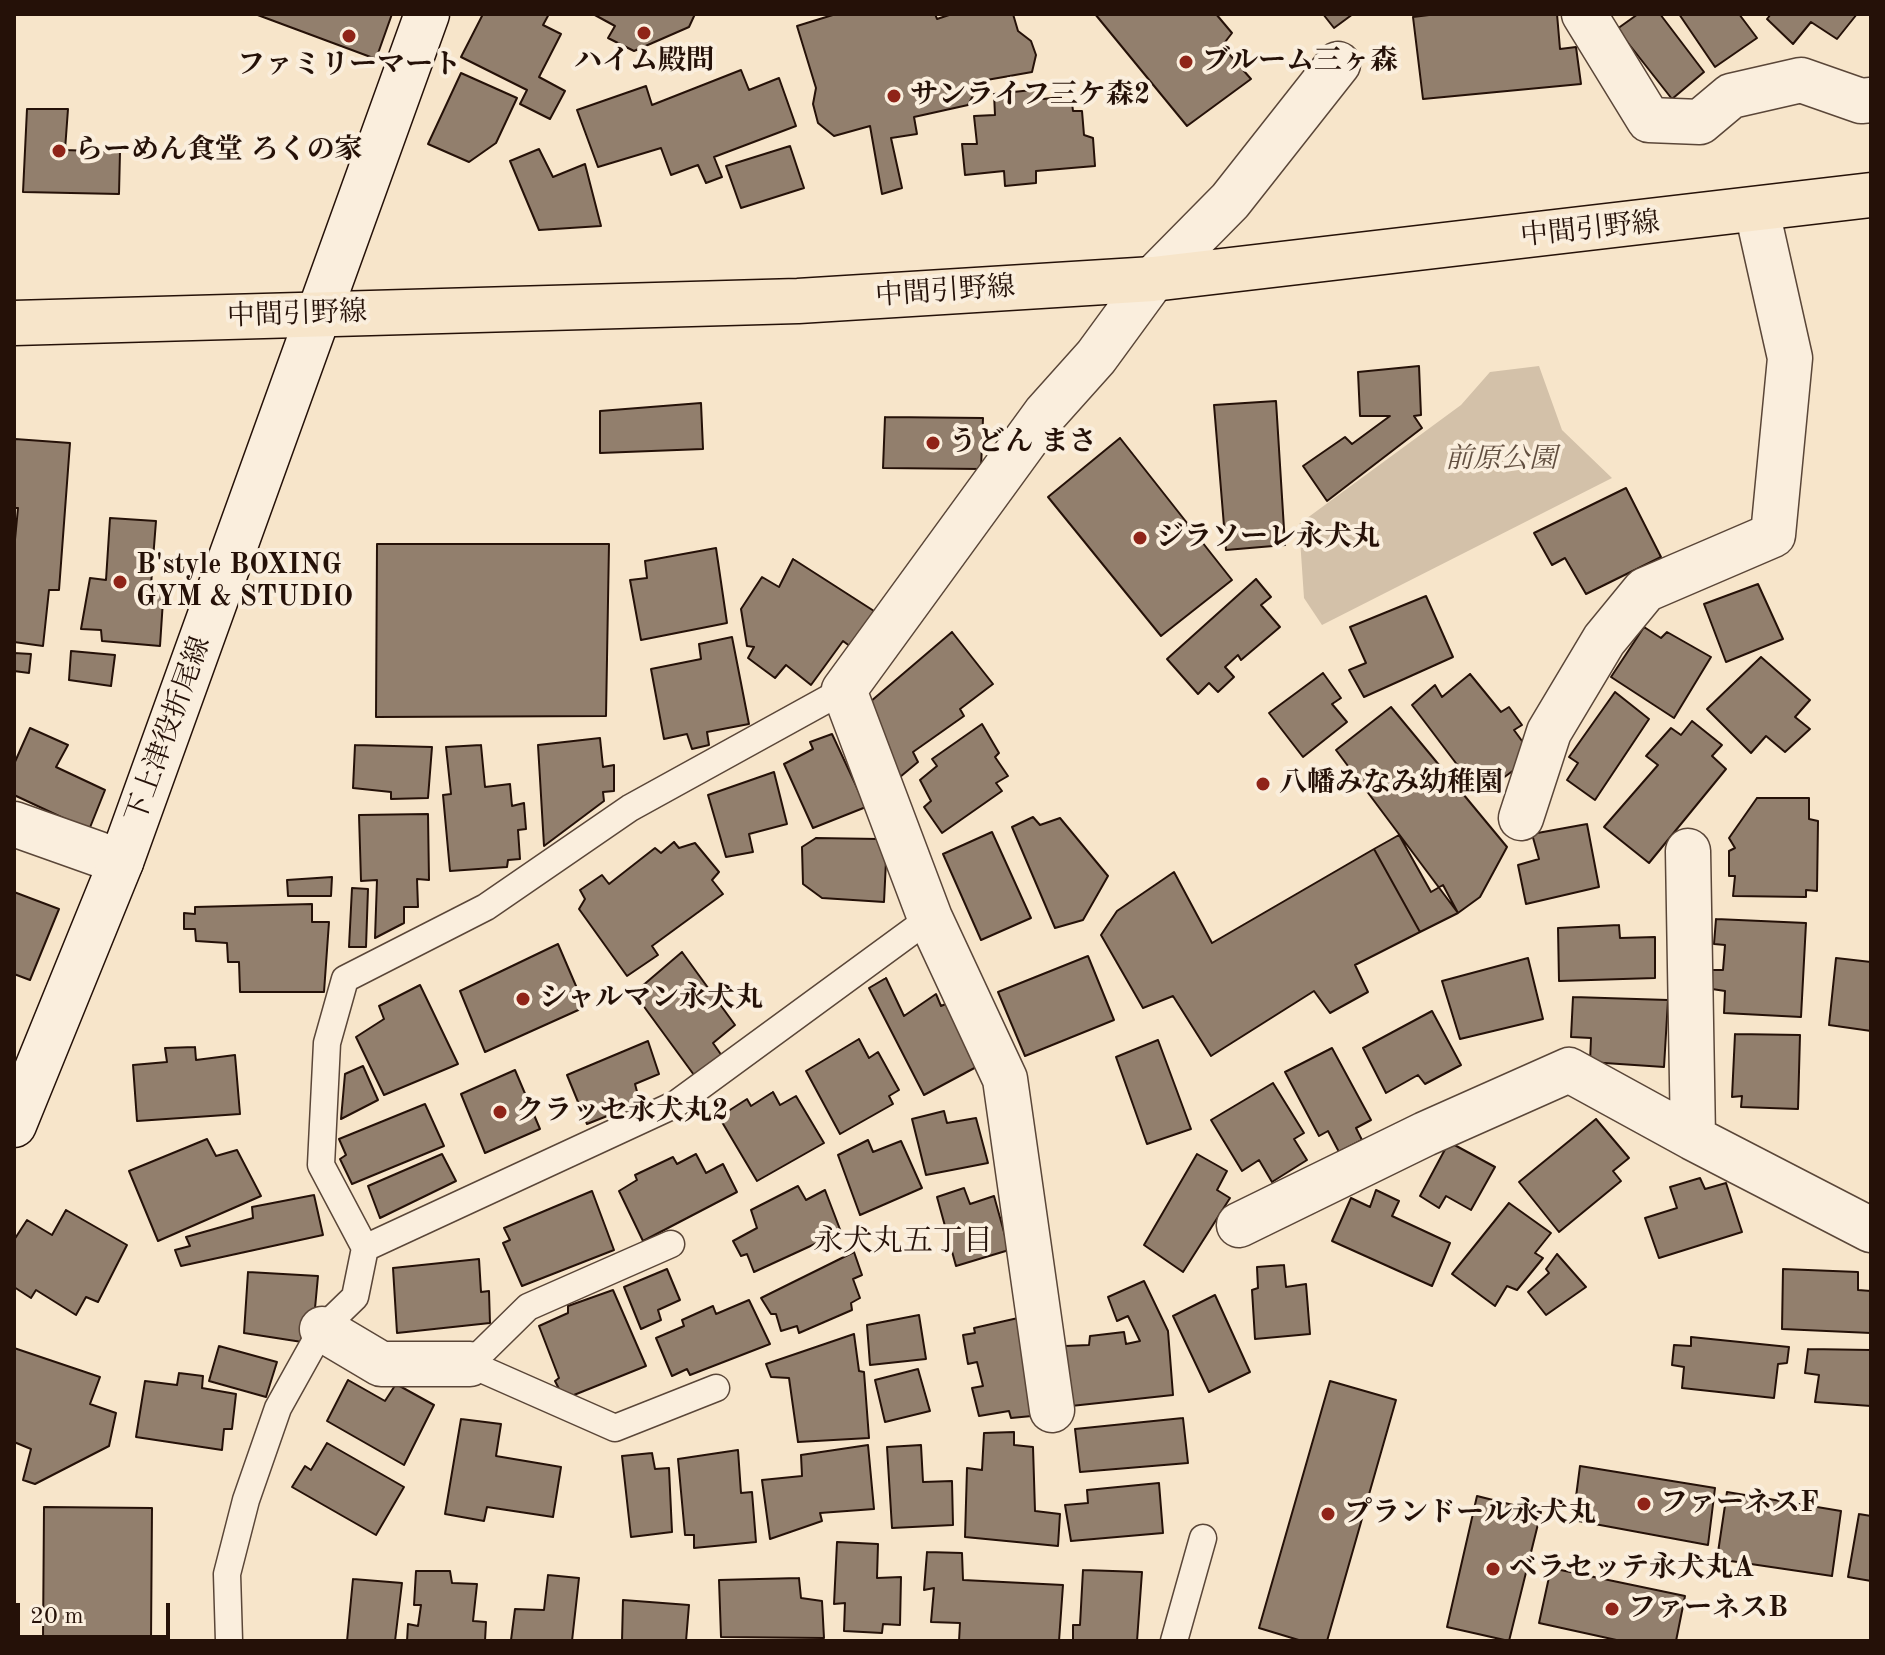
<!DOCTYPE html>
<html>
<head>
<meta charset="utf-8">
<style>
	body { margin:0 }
	#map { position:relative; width:1885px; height:1655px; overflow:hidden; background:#f7e5ca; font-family:"Old Standard TT",serif }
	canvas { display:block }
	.frame { position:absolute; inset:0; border:16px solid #251108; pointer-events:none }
	.scale { position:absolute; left:16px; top:1603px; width:154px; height:36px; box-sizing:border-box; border:4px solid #251108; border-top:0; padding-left:10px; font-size:24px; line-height:28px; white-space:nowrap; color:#251108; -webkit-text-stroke:6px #faeedd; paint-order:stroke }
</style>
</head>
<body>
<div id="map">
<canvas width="1885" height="1655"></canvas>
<div class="frame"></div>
<div class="scale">20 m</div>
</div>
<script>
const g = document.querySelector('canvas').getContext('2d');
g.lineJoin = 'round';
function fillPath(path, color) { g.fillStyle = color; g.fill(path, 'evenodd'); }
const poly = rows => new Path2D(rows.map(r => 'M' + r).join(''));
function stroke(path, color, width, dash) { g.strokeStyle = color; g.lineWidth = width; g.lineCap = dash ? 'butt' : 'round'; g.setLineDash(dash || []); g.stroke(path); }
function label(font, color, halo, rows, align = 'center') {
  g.font = font + ' "Old Standard TT","Noto Serif JP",serif'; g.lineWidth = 8; g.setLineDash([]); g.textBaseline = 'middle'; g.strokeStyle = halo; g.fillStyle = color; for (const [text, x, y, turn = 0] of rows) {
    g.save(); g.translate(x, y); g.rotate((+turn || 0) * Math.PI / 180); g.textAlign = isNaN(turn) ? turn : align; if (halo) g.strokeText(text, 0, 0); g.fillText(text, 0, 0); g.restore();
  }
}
const green = poly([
	[1539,366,1562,430,1612,478,1322,625,1304,598,1299,524,1461,405,1490,372]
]);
const building = poly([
	[255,14,392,14,376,59,255,14],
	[483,14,549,14,543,25,561,34,539,77,565,91,550,119,520,104,527,90,461,57,483,14],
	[593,14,695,14,689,27,634,51,608,38,615,26,593,14],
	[836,14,935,14,937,19,952,14,1013,14,1018,31,1031,41,1036,55,1032,72,981,81,968,105,914,117,917,134,891,138,902,188,882,194,870,126,834,136,818,123,813,104,816,88,797,26,836,14],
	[1095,14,1216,14,1232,33,1222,46,1251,79,1187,126,1095,14],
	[1323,14,1353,14,1334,28,1323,14],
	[1437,14,1557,14,1560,49,1576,47,1581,84,1423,99,1413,17,1437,14],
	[1638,14,1660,14,1704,72,1672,99,1617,29,1638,14],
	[1679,14,1739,14,1757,38,1715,67,1679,14],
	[1771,14,1857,14,1837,39,1811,22,1793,44,1767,19,1771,14],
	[741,70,749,90,779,78,796,126,714,157,722,177,706,183,698,165,671,175,661,148,598,167,577,110,646,86,652,105,741,70],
	[461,73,517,98,496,143,469,162,428,144,461,73],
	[1042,89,1043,99,1061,97,1061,104,1072,103,1073,111,1082,111,1084,135,1093,138,1095,166,1036,171,1036,183,1005,186,1004,171,965,175,962,144,977,144,974,116,995,115,994,94,1042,89],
	[27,109,68,109,65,150,120,152,119,194,23,192,27,109],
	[790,146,804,188,741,208,726,166,790,146],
	[539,149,553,177,585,164,601,226,539,230,510,161,539,149],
	[1419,366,1421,415,1414,416,1422,428,1327,501,1303,466,1345,437,1352,444,1390,416,1360,416,1358,372,1419,366],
	[1276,401,1285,545,1226,550,1214,405,1276,401],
	[701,403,703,449,600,453,600,411,701,403],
	[885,417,983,418,981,469,883,468,885,417],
	[1120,438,1232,580,1161,636,1048,497,1120,438],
	[15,439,70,443,59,590,49,590,43,646,14,642,14,550,18,508,14,508,15,439],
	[1626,488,1661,557,1586,594,1565,558,1552,565,1534,533,1626,488],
	[110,518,156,521,151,585,164,585,160,646,102,641,101,630,81,629,90,578,106,580,110,518],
	[377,544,609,544,606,716,376,717,377,544],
	[716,548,727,623,641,640,630,580,647,578,645,561,716,548],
	[793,559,874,611,851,647,843,641,811,685,786,665,775,678,748,658,754,647,747,646,741,609,762,577,779,587,793,559],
	[1256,579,1271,597,1261,605,1280,627,1241,660,1238,655,1225,667,1234,677,1218,692,1209,683,1198,694,1167,659,1256,579],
	[1758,584,1783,639,1726,662,1704,604,1758,584],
	[1426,596,1453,657,1364,697,1349,670,1366,663,1350,627,1426,596],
	[1644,627,1661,638,1667,632,1711,657,1674,718,1611,677,1644,627],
	[952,632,993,684,960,709,964,716,913,752,918,762,900,777,870,702,952,632],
	[732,637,749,724,707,732,709,745,692,749,687,734,664,739,651,669,701,659,699,644,732,637],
	[71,651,115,655,111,686,69,680,71,651],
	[14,653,31,654,29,673,14,671,14,653],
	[1761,657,1810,700,1795,717,1810,729,1785,752,1766,736,1751,753,1707,709,1761,657],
	[1323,673,1341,698,1332,704,1347,722,1303,757,1269,713,1323,673],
	[1470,674,1501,712,1509,707,1522,725,1514,730,1533,756,1480,795,1412,705,1435,685,1442,697,1470,674],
	[1615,692,1649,719,1595,800,1567,780,1578,763,1569,757,1615,692],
	[1391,707,1507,847,1480,897,1458,913,1336,750,1391,707],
	[1692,721,1722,745,1712,756,1726,769,1649,863,1604,827,1658,765,1646,756,1671,728,1681,735,1692,721],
	[982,724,999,753,995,757,1008,776,996,783,1002,791,942,833,924,807,931,801,920,780,937,766,932,759,982,724],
	[30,728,68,745,56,767,105,790,89,830,14,795,14,764,30,728],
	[832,734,866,807,813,828,784,764,813,749,810,742,832,734],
	[600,738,603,767,614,765,614,791,603,792,604,801,544,846,538,745,600,738],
	[355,745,432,747,428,798,391,799,391,792,353,788,355,745],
	[481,745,485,787,510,784,512,806,524,803,526,829,518,830,520,859,508,860,507,867,450,871,443,795,451,794,446,747,481,745],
	[774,772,787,824,749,834,753,852,726,857,708,795,774,772],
	[1757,798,1809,798,1809,819,1818,821,1817,891,1806,890,1806,897,1733,896,1735,876,1729,876,1729,851,1735,848,1729,838,1757,798],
	[428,814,429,880,417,879,418,907,404,907,404,923,375,938,377,880,361,881,359,815,428,814],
	[1033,817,1040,825,1060,818,1108,876,1083,920,1055,928,1012,827,1033,817],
	[1587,824,1599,887,1526,904,1518,865,1539,859,1532,834,1587,824],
	[992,832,1031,918,981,940,943,854,992,832],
	[1399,835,1431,892,1443,885,1458,913,1420,932,1374,849,1399,835],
	[816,838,879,839,886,861,884,902,822,898,803,884,802,847,816,838],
	[674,842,679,848,695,843,719,872,712,880,723,894,652,946,658,955,627,976,579,909,585,899,580,890,602,875,609,884,655,848,661,853,674,842],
	[1374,849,1420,932,1355,965,1368,992,1330,1013,1314,991,1211,1056,1173,996,1143,1008,1101,935,1117,911,1174,872,1212,943,1374,849],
	[332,877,331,896,288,896,287,880,332,877],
	[352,888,368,889,366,947,349,947,352,888],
	[14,892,59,909,30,980,14,974,14,892],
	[312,904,312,922,329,922,324,992,240,992,239,962,228,962,227,943,196,941,195,929,184,929,184,913,195,914,195,907,312,904],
	[1716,919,1806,923,1801,1017,1724,1013,1725,991,1712,989,1712,970,1723,970,1725,945,1714,944,1716,919],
	[1619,925,1620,938,1655,937,1655,978,1559,981,1558,928,1619,925],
	[558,944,585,1007,485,1052,460,991,558,944],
	[682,952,735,1025,713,1043,722,1056,694,1075,634,993,682,952],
	[1088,956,1114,1020,1025,1056,998,992,1088,956],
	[1528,958,1543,1019,1460,1039,1442,981,1528,958],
	[1836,958,1871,962,1871,1031,1829,1025,1836,958],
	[886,978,904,1016,936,994,941,1006,948,1003,980,1065,924,1095,869,988,886,978],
	[420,985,458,1064,384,1095,356,1037,384,1019,379,1006,420,985],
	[1573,997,1668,1000,1664,1067,1590,1062,1591,1038,1571,1037,1573,997],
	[1432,1011,1461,1065,1425,1084,1418,1075,1386,1093,1363,1048,1432,1011],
	[1735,1034,1800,1035,1798,1109,1741,1107,1742,1096,1732,1097,1735,1034],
	[859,1039,869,1058,878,1052,899,1090,889,1096,893,1104,840,1134,806,1071,859,1039],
	[1158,1040,1191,1129,1147,1144,1116,1057,1158,1040],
	[648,1041,659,1074,635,1084,640,1103,587,1124,567,1075,648,1041],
	[195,1047,196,1060,235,1055,240,1114,137,1121,133,1065,167,1062,165,1048,195,1047],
	[1332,1048,1371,1120,1356,1128,1362,1140,1339,1152,1328,1131,1319,1136,1285,1072,1332,1048],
	[363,1066,378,1100,341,1119,345,1074,363,1066],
	[515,1070,540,1129,485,1153,461,1094,515,1070],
	[1273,1083,1304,1133,1294,1139,1307,1160,1272,1182,1259,1160,1242,1171,1211,1120,1273,1083],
	[773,1092,780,1105,796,1096,824,1143,757,1181,719,1117,747,1099,751,1106,773,1092],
	[425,1104,444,1146,352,1184,340,1159,346,1155,339,1139,425,1104],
	[944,1111,947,1123,976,1118,988,1163,926,1175,912,1119,944,1111],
	[1596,1119,1629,1158,1613,1171,1621,1181,1559,1232,1519,1182,1596,1119],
	[207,1139,216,1156,237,1150,261,1196,158,1241,129,1171,207,1139],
	[868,1140,873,1152,901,1141,922,1188,860,1215,838,1155,868,1140],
	[1449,1142,1495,1167,1471,1210,1446,1196,1439,1208,1420,1196,1449,1142],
	[442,1154,456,1181,380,1218,368,1186,442,1154],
	[696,1154,706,1173,723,1164,737,1192,643,1241,619,1191,637,1180,635,1175,673,1157,677,1164,696,1154],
	[1197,1154,1227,1171,1217,1190,1230,1198,1183,1272,1144,1245,1197,1154],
	[1700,1178,1705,1189,1726,1183,1742,1232,1659,1258,1645,1218,1677,1208,1670,1187,1700,1178],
	[798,1186,806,1200,825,1190,841,1232,754,1272,747,1254,741,1256,733,1241,757,1228,751,1210,798,1186],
	[964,1188,970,1204,994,1196,1009,1250,956,1266,937,1197,964,1188],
	[1376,1190,1399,1201,1392,1216,1450,1243,1432,1286,1332,1241,1351,1198,1370,1207,1376,1190],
	[592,1191,614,1250,522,1286,503,1243,510,1240,504,1228,592,1191],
	[314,1195,323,1235,181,1266,175,1250,190,1246,186,1237,253,1218,252,1207,314,1195],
	[1509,1203,1551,1233,1535,1253,1543,1258,1517,1290,1507,1286,1495,1306,1452,1274,1509,1203],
	[66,1210,127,1245,98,1302,86,1297,76,1315,36,1290,31,1298,14,1287,14,1240,27,1220,52,1235,66,1210],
	[854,1252,862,1275,853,1279,860,1298,851,1303,852,1310,799,1333,797,1326,781,1331,776,1314,771,1314,761,1298,854,1252],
	[1557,1254,1586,1287,1546,1315,1528,1292,1549,1273,1546,1269,1557,1254],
	[479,1259,481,1292,489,1291,490,1323,397,1333,393,1268,479,1259],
	[1284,1265,1286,1287,1306,1284,1310,1334,1255,1339,1252,1290,1258,1288,1257,1267,1284,1265],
	[667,1269,680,1300,658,1310,661,1320,641,1329,624,1287,667,1269],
	[1783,1269,1858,1272,1858,1290,1871,1291,1871,1333,1782,1329,1783,1269],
	[248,1272,318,1276,314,1319,303,1319,302,1342,244,1333,248,1272],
	[1144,1281,1168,1331,1173,1395,1071,1406,1065,1346,1089,1345,1090,1336,1124,1332,1126,1344,1140,1341,1128,1316,1117,1321,1108,1297,1144,1281],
	[613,1290,646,1366,564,1399,555,1381,559,1378,539,1326,568,1313,568,1306,613,1290],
	[1215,1295,1250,1372,1209,1392,1173,1316,1215,1295],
	[749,1300,770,1344,690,1375,687,1369,672,1376,656,1338,684,1326,682,1320,713,1306,716,1314,749,1300],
	[919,1315,926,1359,870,1365,867,1325,919,1315],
	[1018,1318,1032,1416,1011,1418,1009,1411,979,1416,972,1388,983,1386,977,1362,968,1364,963,1335,975,1333,974,1328,1018,1318],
	[854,1334,859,1371,864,1372,869,1438,798,1442,789,1378,771,1377,766,1364,854,1334],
	[1691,1337,1789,1347,1787,1363,1778,1364,1774,1398,1682,1388,1684,1367,1672,1365,1674,1345,1691,1346,1691,1337],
	[219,1346,277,1362,266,1397,209,1381,219,1346],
	[14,1348,100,1377,90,1404,116,1413,109,1446,35,1484,23,1480,31,1449,14,1442,14,1348],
	[1808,1349,1871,1350,1871,1406,1815,1402,1819,1375,1805,1373,1808,1349],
	[918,1369,930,1411,885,1422,875,1380,918,1369],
	[179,1373,203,1376,202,1388,236,1394,232,1429,224,1429,222,1450,136,1437,145,1381,177,1385,179,1373],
	[348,1380,385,1401,396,1384,434,1405,404,1465,327,1421,348,1380],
	[1330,1381,1396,1400,1327,1641,1302,1641,1259,1628,1330,1381],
	[1183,1418,1188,1463,1080,1472,1075,1429,1183,1418],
	[461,1419,501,1424,496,1456,561,1467,553,1517,487,1507,484,1521,445,1514,461,1419],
	[1014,1432,1014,1445,1033,1447,1035,1511,1060,1514,1058,1546,965,1537,967,1468,982,1470,984,1433,1014,1432],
	[327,1443,404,1487,376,1535,292,1487,305,1466,311,1470,327,1443],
	[868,1445,874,1509,820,1513,822,1521,770,1539,762,1480,802,1476,801,1455,868,1445],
	[921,1445,923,1482,952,1481,953,1525,892,1528,887,1447,921,1445],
	[738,1450,741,1493,752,1492,756,1542,694,1548,694,1535,685,1535,678,1459,738,1450],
	[652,1453,655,1469,669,1468,672,1532,631,1537,622,1456,652,1453],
	[1580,1466,1715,1488,1708,1545,1573,1520,1580,1466],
	[1159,1483,1163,1533,1071,1541,1065,1505,1088,1503,1087,1490,1159,1483],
	[1727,1492,1841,1511,1832,1576,1717,1559,1727,1492],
	[1477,1496,1541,1512,1509,1641,1447,1627,1477,1496],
	[44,1507,152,1508,151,1641,43,1641,44,1507],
	[1859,1514,1871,1516,1871,1581,1848,1577,1859,1514],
	[837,1542,878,1544,877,1578,901,1577,900,1625,883,1624,882,1633,844,1631,845,1603,834,1604,837,1542],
	[927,1552,962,1553,963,1580,1063,1585,1059,1641,959,1641,960,1623,931,1622,934,1588,924,1590,927,1552],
	[1551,1568,1685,1596,1676,1641,1621,1641,1539,1623,1551,1568],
	[1083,1570,1142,1572,1137,1641,1073,1641,1073,1625,1080,1625,1083,1570],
	[416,1571,450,1571,452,1583,477,1584,473,1621,486,1622,485,1641,407,1641,408,1624,418,1626,421,1605,414,1605,416,1571],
	[548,1575,579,1578,572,1641,503,1641,511,1640,515,1609,544,1610,548,1575],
	[799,1578,801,1598,822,1601,824,1638,721,1637,719,1580,799,1578],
	[353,1579,402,1583,395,1641,347,1641,353,1579],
	[623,1600,689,1605,686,1641,622,1641,623,1600]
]);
const lane = poly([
	[671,1244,528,1307,470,1364,615,1428,716,1388],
	[365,1248,676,1104,930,918],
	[229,1641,227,1574,246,1500,278,1408,322,1329,355,1297,365,1248,321,1165,327,1043,345,979,486,907,630,808,844,690],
	[1174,1641,1203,1538]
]);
const street = poly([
	[1584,14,1649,120,1700,122,1731,96,1801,80,1861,101,1871,100],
	[1521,818,1549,732,1604,640,1645,590,1773,535,1790,358,1757,211],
	[14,824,121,862],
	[1688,851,1693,1138,1871,1230],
	[1239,1225,1425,1134,1569,1070,1693,1138],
	[322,1329,381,1364,470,1364],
	[1052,1410,1005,1079,930,918,844,690,1045,414,1096,357,1153,279,1230,201,1338,64]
]);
const secondary = poly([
	[14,1125,121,862,427,14]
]);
const primary = poly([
	[14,323,798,301,1153,279,1871,195]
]);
const markers = [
	[644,33,8,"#8f2418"],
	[349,36,8,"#8f2418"],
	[1186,62,8,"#8f2418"],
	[894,96,8,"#8f2418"],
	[59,151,8,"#8f2418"],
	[933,443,8,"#8f2418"],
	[1140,538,8,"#8f2418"],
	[120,582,8,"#8f2418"],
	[1263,784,8,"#8f2418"],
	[523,999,8,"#8f2418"],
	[500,1112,8,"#8f2418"],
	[1644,1504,8,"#8f2418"],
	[1328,1514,8,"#8f2418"],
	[1493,1569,8,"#8f2418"],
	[1612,1609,8,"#8f2418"]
];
const poiNames = [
	["ハイム殿問",644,62,"center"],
	["ブルーム三ヶ森",1202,62],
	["ファミリーマート",349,66,"center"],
	["サンライフ三ケ森2",910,96],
	["らーめん食堂 ろくの家",75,151],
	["うどん まさ",949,443],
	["ジラソーレ永犬丸",1156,538],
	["B'style BOXING",136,566],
	["GYM & STUDIO",136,598],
	["八幡みなみ幼稚園",1279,784],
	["シャルマン永犬丸",539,999],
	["クラッセ永犬丸2",516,1112],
	["ファーネスF",1660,1504],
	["プランドール永犬丸",1344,1514],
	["ベラセッテ永犬丸A",1509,1569],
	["ファーネスB",1628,1609]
];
const streetNames = [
	["中間引野線",1590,230,-6],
	["中間引野線",945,292,-4],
	["中間引野線",297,315,-2],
	["下上津役折尾線",169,730,-70]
];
const parkNames = [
	["前原公園",1501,460]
];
const neighbourhoodNames = [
	["永犬丸五丁目",903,1242]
];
fillPath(green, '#d3c1a9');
fillPath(building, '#927f6d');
stroke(building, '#251108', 2);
stroke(lane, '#5a4638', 29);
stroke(street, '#5a4638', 47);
stroke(secondary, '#251108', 47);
stroke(primary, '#251108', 47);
stroke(lane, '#faeedd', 26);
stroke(street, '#faeedd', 44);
stroke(secondary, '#faeedd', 44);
stroke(primary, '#f7e5ca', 44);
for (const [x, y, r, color] of markers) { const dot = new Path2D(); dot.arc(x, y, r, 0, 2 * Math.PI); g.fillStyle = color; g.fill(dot); stroke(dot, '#faeedd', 3); }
label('bold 28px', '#251108', '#faeedd', poiNames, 'left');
label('28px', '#251108', '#faeedd', streetNames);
label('italic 28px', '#624f40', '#faeedd', parkNames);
label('30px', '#251108', '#faeedd', neighbourhoodNames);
</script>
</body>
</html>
